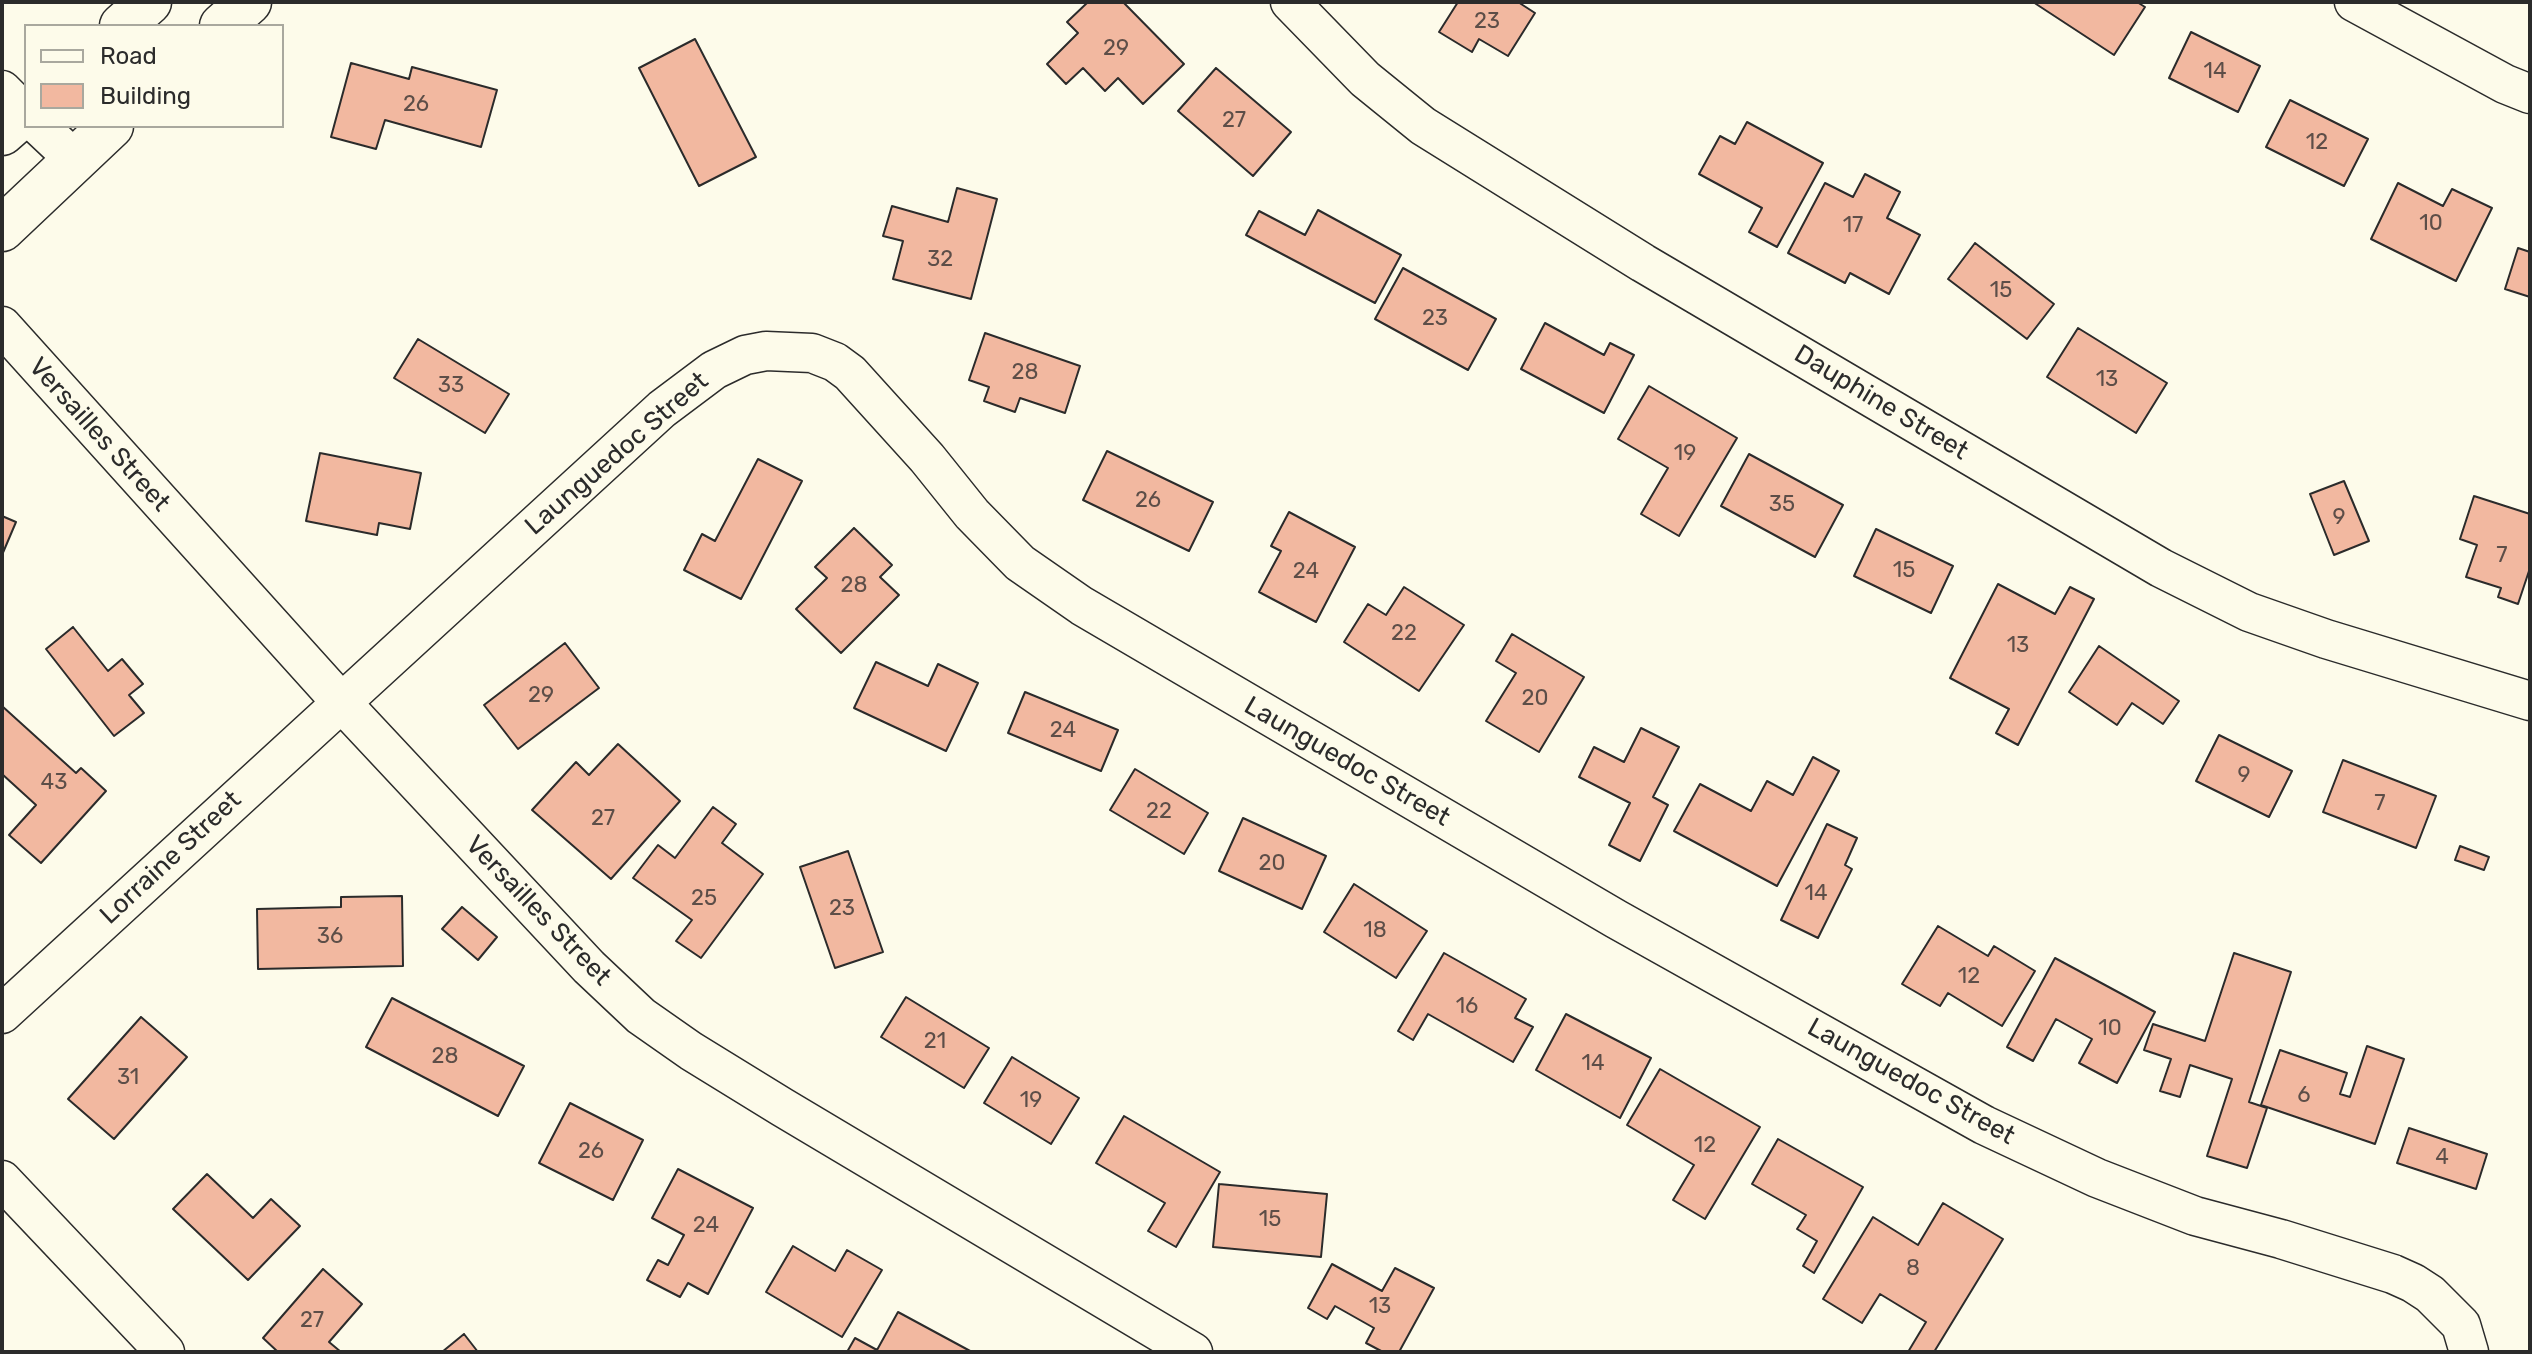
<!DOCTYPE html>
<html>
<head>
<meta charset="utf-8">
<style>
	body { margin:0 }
	#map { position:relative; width:2532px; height:1354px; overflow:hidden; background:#fdfbea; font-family:Rubik,sans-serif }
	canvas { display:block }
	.frame { position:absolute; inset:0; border:4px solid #2b2b2b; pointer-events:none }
	.legend { position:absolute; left:24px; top:24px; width:260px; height:104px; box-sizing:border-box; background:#fdfbea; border:2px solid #a9a89e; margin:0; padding:10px 14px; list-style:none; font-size:24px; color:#2b2b2b }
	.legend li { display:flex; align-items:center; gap:16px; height:40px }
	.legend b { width:40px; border:2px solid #a9a89e }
</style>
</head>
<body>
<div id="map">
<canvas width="2532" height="1354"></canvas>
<div class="frame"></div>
<ul class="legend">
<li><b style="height:10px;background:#fdfbea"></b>Road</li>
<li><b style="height:22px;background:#f2b8a0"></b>Building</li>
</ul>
</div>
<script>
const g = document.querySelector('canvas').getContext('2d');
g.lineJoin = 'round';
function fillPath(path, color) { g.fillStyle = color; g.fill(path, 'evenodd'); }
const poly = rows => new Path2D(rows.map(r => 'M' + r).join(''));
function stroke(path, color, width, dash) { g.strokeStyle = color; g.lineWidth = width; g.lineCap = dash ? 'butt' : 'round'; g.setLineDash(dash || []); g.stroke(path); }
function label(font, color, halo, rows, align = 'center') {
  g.font = font + ' Rubik,sans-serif'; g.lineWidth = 6; g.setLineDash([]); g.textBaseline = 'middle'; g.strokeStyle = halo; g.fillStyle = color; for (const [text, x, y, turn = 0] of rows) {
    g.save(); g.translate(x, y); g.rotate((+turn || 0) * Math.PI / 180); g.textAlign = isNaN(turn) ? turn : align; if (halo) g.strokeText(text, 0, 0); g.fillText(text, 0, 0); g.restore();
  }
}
const building = poly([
	[1088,2,1123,2,1184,64,1143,104,1118,78,1105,91,1083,68,1066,84,1047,64,1078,33,1067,22,1088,2],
	[1458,2,1518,2,1535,13,1508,56,1479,39,1472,52,1439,32,1458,2],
	[2033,2,2137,2,2145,7,2114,55,2033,2],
	[2191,32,2260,66,2238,112,2169,78,2191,32],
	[695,39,756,157,699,186,639,68,695,39],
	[351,63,409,79,412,67,497,90,481,147,385,120,376,149,331,137,351,63],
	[1216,68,1291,132,1253,176,1178,111,1216,68],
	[2290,100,2368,139,2344,186,2266,147,2290,100],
	[1747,122,1823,163,1777,247,1749,232,1762,208,1699,174,1720,136,1735,144,1747,122],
	[1865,174,1900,192,1887,218,1920,235,1889,294,1850,273,1845,283,1788,253,1825,183,1853,197,1865,174],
	[2398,183,2443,206,2452,189,2492,208,2456,281,2371,239,2398,183],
	[957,188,997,199,971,299,893,279,903,241,883,236,892,206,948,222,957,188],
	[1318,210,1401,255,1375,303,1246,235,1259,211,1305,235,1318,210],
	[1975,243,2054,304,2027,339,1948,279,1975,243],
	[2518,248,2530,252,2530,297,2505,289,2518,248],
	[1403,268,1496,319,1468,370,1375,319,1403,268],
	[1545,323,1604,355,1610,343,1634,355,1604,413,1521,369,1545,323],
	[2078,328,2167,383,2136,433,2047,377,2078,328],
	[985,333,1080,366,1065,413,1020,398,1015,412,984,401,989,387,969,380,985,333],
	[418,339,509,394,485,433,394,378,418,339],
	[1649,386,1737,438,1679,536,1641,514,1668,468,1618,439,1649,386],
	[1107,451,1213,502,1189,551,1083,500,1107,451],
	[320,453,421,473,410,529,379,523,377,535,306,521,320,453],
	[1749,454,1843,505,1815,557,1721,506,1749,454],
	[758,459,802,481,741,599,684,570,702,534,715,541,758,459],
	[2344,481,2369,541,2334,555,2310,494,2344,481],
	[2474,496,2530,514,2530,568,2518,604,2498,597,2501,588,2466,577,2477,545,2460,539,2474,496],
	[1289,512,1355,547,1316,622,1259,592,1281,551,1271,546,1289,512],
	[2,516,16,522,2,555,2,516],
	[854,528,892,565,880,577,899,595,841,653,796,609,827,578,815,567,854,528],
	[1876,529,1953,566,1931,613,1854,576,1876,529],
	[1998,584,2055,614,2070,587,2094,599,2018,745,1996,733,2009,709,1950,678,1998,584],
	[1404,587,1464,625,1419,691,1344,642,1368,604,1386,615,1404,587],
	[73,627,108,671,122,659,143,684,129,695,144,713,114,736,46,649,73,627],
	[1512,634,1584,677,1539,752,1486,721,1516,673,1496,661,1512,634],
	[565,643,599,688,518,749,484,705,565,643],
	[2099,646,2179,701,2163,724,2132,703,2117,725,2069,692,2099,646],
	[876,662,928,686,938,664,978,683,946,751,854,708,876,662],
	[1025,692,1118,730,1101,771,1008,733,1025,692],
	[2,706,76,773,81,768,106,791,41,863,9,835,36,805,2,774,2,706],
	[1641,728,1679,747,1653,797,1668,805,1640,861,1609,845,1630,803,1579,777,1594,747,1624,762,1641,728],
	[2219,735,2292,771,2269,817,2196,781,2219,735],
	[618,744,680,801,611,879,532,810,576,762,589,775,618,744],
	[1813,757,1839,771,1777,886,1674,831,1700,784,1751,811,1767,781,1793,795,1813,757],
	[2343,760,2436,796,2416,848,2323,812,2343,760],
	[1135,769,1208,813,1184,854,1110,810,1135,769],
	[713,807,736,824,722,843,763,874,701,958,676,941,692,920,633,878,658,845,675,858,713,807],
	[1243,818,1326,856,1302,909,1219,871,1243,818],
	[1827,824,1857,838,1845,865,1852,869,1818,938,1781,920,1827,824],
	[2460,846,2489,857,2484,870,2455,860,2460,846],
	[848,851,883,952,835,968,800,867,848,851],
	[1354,884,1427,931,1396,978,1324,932,1354,884],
	[402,896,403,966,258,969,257,909,341,907,341,897,402,896],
	[462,907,497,937,478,960,442,929,462,907],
	[1938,926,1988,956,1994,946,2035,971,2002,1026,1948,993,1940,1006,1902,984,1938,926],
	[1444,953,1526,999,1515,1018,1533,1027,1513,1062,1428,1014,1413,1040,1398,1031,1444,953],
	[2234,953,2291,972,2249,1102,2267,1108,2247,1168,2207,1156,2232,1079,2190,1065,2180,1097,2160,1091,2171,1059,2144,1050,2153,1024,2205,1041,2234,953],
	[2055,958,2155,1012,2117,1083,2079,1063,2092,1039,2056,1019,2033,1061,2007,1047,2055,958],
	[906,997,989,1048,964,1088,881,1037,906,997],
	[392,998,524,1066,498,1116,366,1047,392,998],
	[1566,1014,1651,1058,1620,1118,1536,1070,1566,1014],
	[141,1017,187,1057,114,1139,68,1099,141,1017],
	[2367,1046,2404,1059,2375,1144,2261,1105,2280,1050,2347,1073,2340,1094,2350,1097,2367,1046],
	[1012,1057,1079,1098,1051,1144,984,1103,1012,1057],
	[1660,1069,1760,1127,1705,1219,1673,1200,1694,1165,1627,1125,1660,1069],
	[570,1103,643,1140,613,1200,539,1163,570,1103],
	[1124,1116,1220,1172,1176,1247,1148,1231,1165,1203,1096,1163,1124,1116],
	[2409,1128,2487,1154,2476,1189,2397,1163,2409,1128],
	[1778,1139,1863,1187,1814,1273,1803,1266,1817,1241,1797,1229,1806,1215,1752,1184,1778,1139],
	[678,1169,753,1208,708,1294,688,1283,680,1297,647,1280,658,1260,668,1265,684,1235,652,1218,678,1169],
	[207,1174,253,1218,271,1199,300,1226,248,1280,173,1209,207,1174],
	[1219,1184,1327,1194,1321,1257,1213,1247,1219,1184],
	[1943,1203,2003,1239,1934,1352,1908,1352,1926,1322,1880,1294,1862,1323,1823,1299,1873,1217,1918,1245,1943,1203],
	[793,1246,835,1271,847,1250,882,1270,842,1337,766,1292,793,1246],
	[1332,1264,1382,1291,1395,1268,1434,1288,1399,1352,1383,1352,1366,1343,1374,1328,1335,1306,1327,1319,1308,1308,1332,1264],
	[323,1269,362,1304,329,1342,341,1352,278,1352,263,1338,323,1269],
	[898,1312,972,1352,847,1352,855,1338,877,1350,898,1312],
	[464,1334,478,1352,442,1352,464,1334]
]);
const minor = poly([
	[1290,2,1365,79,1423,126,1643,263,2161,568,2249,612,2326,639,2530,701],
	[2354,2,2505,84,2530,94],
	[2,90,26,114],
	[39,126,74,159],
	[2,326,341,702,589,967,641,1016,691,1051,782,1107,1193,1352],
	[2,1014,662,409,714,370,745,355,766,351,812,353,835,362,850,373,927,458,972,514,1020,563,1082,606,1616,919,1984,1125,2097,1178,2195,1216,2281,1239,2393,1274,2413,1283,2430,1294,2461,1325,2469,1352],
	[2,1180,165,1352]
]);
const major = poly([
	[122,26,149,2],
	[222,26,249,2],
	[2,133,26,112],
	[2,229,111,126]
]);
const numberNames = [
	["23",1487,22],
	["29",1116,49],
	["14",2215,72],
	["26",416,105],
	["27",1234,121],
	["12",2317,143],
	["10",2431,224],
	["17",1853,226],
	["32",940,260],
	["15",2001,291],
	["23",1435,319],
	["28",1025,373],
	["13",2107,380],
	["33",451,386],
	["19",1685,454],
	["26",1148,501],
	["35",1782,505],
	["9",2339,518],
	["7",2502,556],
	["15",1904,571],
	["24",1306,572],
	["28",854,586],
	["22",1404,634],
	["13",2018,646],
	["29",541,696],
	["20",1535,699],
	["24",1063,731],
	["9",2244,776],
	["43",54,783],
	["7",2380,804],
	["22",1159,812],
	["27",603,819],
	["20",1272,864],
	["14",1816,894],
	["25",704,899],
	["23",842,909],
	["18",1375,931],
	["36",330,937],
	["12",1969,977],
	["16",1467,1007],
	["10",2110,1029],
	["21",935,1042],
	["28",445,1057],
	["14",1593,1064],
	["31",128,1078],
	["6",2304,1096],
	["19",1031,1101],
	["12",1705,1146],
	["26",591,1152],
	["4",2442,1158],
	["15",1270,1220],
	["24",706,1226],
	["8",1913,1269],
	["13",1380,1307],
	["27",312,1321]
];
const streetNames = [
	["Dauphine Street",1881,403,31],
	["Versailles Street",99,435,48],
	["Launguedoc Street",617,454,-41],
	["Launguedoc Street",1347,762,30],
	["Lorraine Street",171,858,-43],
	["Versailles Street",538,911,46],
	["Launguedoc Street",1911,1082,29]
];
fillPath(building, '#f2b8a0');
stroke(building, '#2b2b2b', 2);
stroke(minor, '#2b2b2b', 41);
stroke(major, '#2b2b2b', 47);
stroke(minor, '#fdfbea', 38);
stroke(major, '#fdfbea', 44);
label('22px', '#5d4e48', null, numberNames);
label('26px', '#2b2b2b', '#fdfbea', streetNames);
</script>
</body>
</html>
